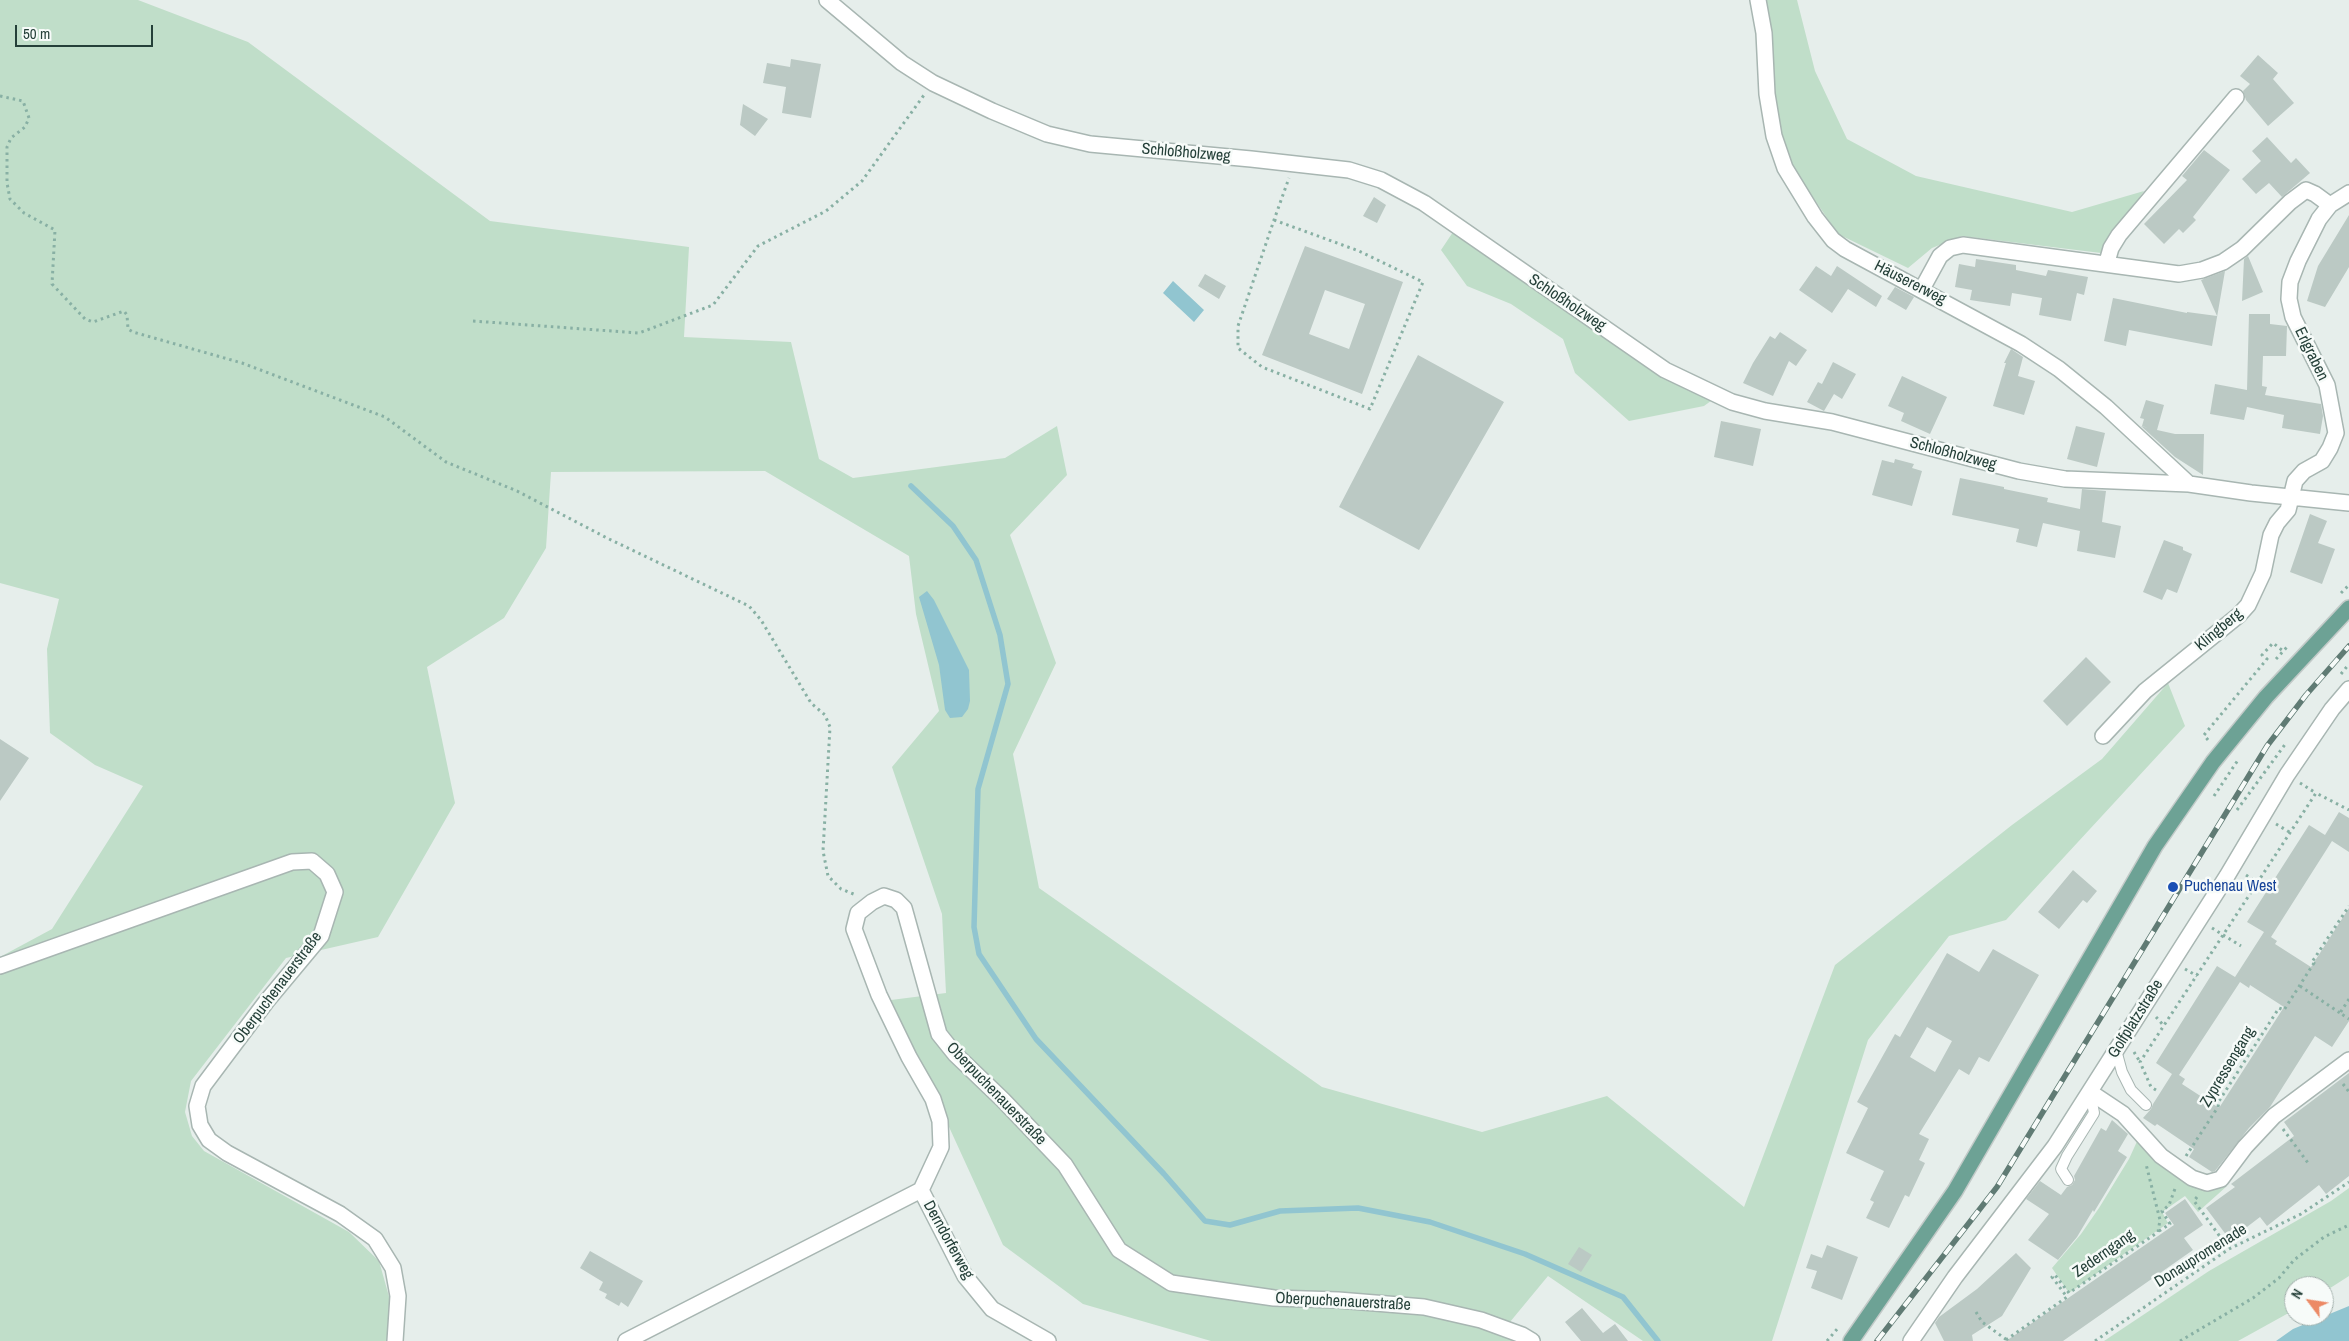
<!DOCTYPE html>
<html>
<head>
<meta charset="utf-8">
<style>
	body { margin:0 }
	#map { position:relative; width:2349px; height:1341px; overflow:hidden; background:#e6eeeb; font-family:"Archivo Narrow",sans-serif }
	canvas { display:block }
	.north { position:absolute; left:2284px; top:1276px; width:50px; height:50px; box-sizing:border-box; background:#f7fbf9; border:1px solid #a3b0ac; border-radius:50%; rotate:301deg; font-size:14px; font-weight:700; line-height:20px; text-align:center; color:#254039 }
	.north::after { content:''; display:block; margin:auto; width:18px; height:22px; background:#ec8a66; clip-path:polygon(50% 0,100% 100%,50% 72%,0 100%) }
	.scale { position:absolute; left:15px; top:25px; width:138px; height:22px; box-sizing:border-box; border:2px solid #254039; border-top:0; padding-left:6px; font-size:15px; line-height:18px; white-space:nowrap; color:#254039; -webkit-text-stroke:4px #f7fbf9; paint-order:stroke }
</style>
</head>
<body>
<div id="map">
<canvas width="2349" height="1341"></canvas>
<div class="north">N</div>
<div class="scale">50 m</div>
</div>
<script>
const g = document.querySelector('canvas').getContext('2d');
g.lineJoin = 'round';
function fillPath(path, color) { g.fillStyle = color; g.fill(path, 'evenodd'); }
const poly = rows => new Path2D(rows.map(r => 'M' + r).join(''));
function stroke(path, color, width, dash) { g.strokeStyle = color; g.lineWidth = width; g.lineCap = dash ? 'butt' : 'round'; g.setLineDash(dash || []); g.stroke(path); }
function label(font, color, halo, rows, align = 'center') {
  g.font = font + ' "Archivo Narrow",sans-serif'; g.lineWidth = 5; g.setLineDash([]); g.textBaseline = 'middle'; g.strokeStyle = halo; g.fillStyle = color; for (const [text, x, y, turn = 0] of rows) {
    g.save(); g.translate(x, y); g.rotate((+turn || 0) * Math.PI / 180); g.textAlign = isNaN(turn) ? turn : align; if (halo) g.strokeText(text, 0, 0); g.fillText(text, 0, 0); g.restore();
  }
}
const green = poly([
	[0,0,138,0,248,42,490,221,689,247,684,337,791,342,819,459,853,478,1005,458,1057,426,1067,475,1010,535,1056,663,1013,754,1039,888,1322,1087,1482,1132,1607,1096,1744,1207,1835,965,2012,825,2102,759,2168,683,2185,726,2006,920,1949,936,1868,1040,1772,1341,1643,1341,1548,1276,1505,1328,1514,1341,1211,1341,1083,1304,1003,1245,891,1000,946,993,942,914,892,767,939,711,916,614,909,556,765,471,551,472,546,548,504,618,427,667,455,803,378,937,286,958,191,1081,185,1112,192,1136,204,1151,349,1232,379,1261,390,1300,387,1341,0,1341,0,957,52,929,143,786,95,765,50,733,47,649,59,599,0,583],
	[1765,0,1797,0,1815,71,1847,139,1916,176,2072,212,2144,191,2101,253,1962,236,1932,248,1908,268,1838,234,1791,165,1779,128],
	[1453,232,1715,398,1704,406,1629,421,1575,373,1563,339,1511,304,1467,286,1441,250],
	[2139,1137,2201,1188,2227,1186,2198,1212,2185,1196,2162,1212,2168,1223,2069,1293,2052,1268,2081,1234,2099,1208,2129,1159],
	[2349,1188,2349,1276,2324,1292,2324,1286,2294,1286,2294,1310,2238,1341,2104,1341,2209,1271,2331,1201]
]);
const water = poly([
	[1173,281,1204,310,1194,322,1163,293],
	[927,591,934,600,969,670,970,701,968,709,962,717,950,718,945,710,939,665,919,597],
	[2349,1306,2349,1341,2276,1341,2293,1329]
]);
const stream = poly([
	[911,486,953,526,976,560,1000,635,1008,684,978,789,974,927,979,954,1036,1039,1164,1174,1205,1221,1230,1225,1280,1211,1358,1208,1430,1222,1525,1254,1623,1297,1658,1341]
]);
const building = poly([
	[2258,55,2278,73,2273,79,2294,103,2268,126,2246,100,2243,91,2250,84,2240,76],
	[791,59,821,64,811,118,782,113,786,87,763,83,767,63,790,67],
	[743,104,768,119,755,136,740,125],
	[2267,137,2291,163,2296,158,2310,173,2282,197,2269,183,2256,194,2242,179,2261,161,2252,151],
	[2204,150,2230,170,2193,217,2196,220,2183,233,2179,229,2164,244,2144,224,2187,180,2182,176],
	[1374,197,1386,205,1377,223,1363,216],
	[2349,215,2349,267,2325,307,2307,301,2318,266],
	[1305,246,1403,282,1362,394,1262,355],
	[1325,290,1365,304,1349,349,1309,334],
	[2248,256,2263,292,2242,301,2244,259],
	[1976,259,2016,265,2016,270,2046,276,2048,270,2088,277,2084,295,2077,293,2071,321,2039,315,2042,298,2012,293,2010,306,1970,300,1972,290,1955,287,1959,264,1975,267],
	[1816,266,1831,276,1837,266,1882,296,1876,307,1848,289,1832,313,1799,290],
	[2225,271,2212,346,2129,330,2126,346,2104,341,2113,298,2187,313,2187,312,2217,316,2201,280],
	[1205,274,1226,286,1219,299,1198,286],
	[1895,287,1914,297,1906,310,1887,299],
	[2249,314,2270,314,2270,324,2287,326,2286,356,2263,356,2262,386,2267,387,2265,395,2321,404,2323,416,2320,434,2282,428,2284,415,2247,407,2244,420,2210,414,2215,384,2247,390],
	[1780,332,1807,350,1796,366,1789,361,1773,396,1743,383,1753,363,1770,336,1775,339],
	[2011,349,2023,357,2018,376,2035,381,2024,415,1993,406,2006,363,2004,363],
	[1418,355,1504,402,1419,550,1339,507],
	[1833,362,1856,374,1842,399,1834,394,1824,411,1807,402,1818,382,1822,384],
	[1902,376,1947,397,1930,434,1901,421,1904,413,1888,406],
	[2146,400,2164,405,2157,430,2175,434,2204,434,2203,475,2175,457,2141,426,2148,428,2142,426,2144,419,2140,418],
	[1721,421,1761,429,1753,466,1714,457],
	[2076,426,2105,433,2097,467,2067,459],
	[1895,459,1914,464,1912,468,1922,471,1912,506,1872,495,1882,460,1894,463],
	[1960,478,2004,487,2004,489,2048,498,2047,502,2080,509,2082,489,2106,491,2102,522,2121,526,2115,558,2077,551,2080,531,2043,523,2037,547,2016,542,2019,529,1952,515],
	[2310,514,2327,521,2318,543,2335,549,2322,584,2290,572],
	[2164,540,2183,547,2183,550,2192,554,2177,593,2167,589,2162,600,2143,592],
	[2086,657,2111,682,2067,726,2043,701],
	[0,739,29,758,0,801],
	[2339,812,2349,818,2349,852,2332,841,2271,937,2277,941,2275,944,2311,967,2349,908,2349,1021,2332,1047,2315,1036,2270,1107,2249,1128,2215,1171,2212,1172,2189,1157,2194,1149,2157,1124,2155,1126,2143,1118,2151,1109,2153,1104,2172,1074,2156,1063,2217,966,2235,977,2264,932,2247,922,2309,825,2325,835],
	[2240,982,2249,988,2250,985,2284,1007,2219,1108,2182,1084,2185,1079,2179,1075],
	[2073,870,2097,891,2087,903,2083,900,2059,929,2038,912],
	[1993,949,2039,975,1989,1062,1979,1057,1969,1075,1959,1069,1919,1134,1929,1139,1919,1160,1925,1163,1909,1197,1905,1195,1889,1228,1866,1218,1874,1202,1870,1200,1884,1171,1846,1153,1868,1108,1857,1102,1895,1034,1900,1037,1947,953,1979,972],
	[1927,1027,1952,1041,1935,1072,1910,1057],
	[2349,1073,2349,1176,2326,1194,2319,1185,2267,1226,2260,1217,2230,1240,2206,1208,2235,1187,2231,1184,2294,1136,2284,1122],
	[2112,1120,2128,1134,2118,1151,2127,1157,2094,1212,2093,1210,2077,1237,2058,1260,2028,1240,2049,1214,2026,1199,2040,1181,2061,1195,2067,1187,2072,1185,2075,1180,2074,1176,2101,1128,2106,1131],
	[2185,1199,2203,1225,2184,1238,2193,1250,2063,1341,2006,1341,2174,1225,2165,1213],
	[1827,1245,1858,1257,1842,1300,1811,1288,1817,1271,1806,1268,1811,1254,1822,1258],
	[1579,1247,1592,1255,1581,1272,1568,1264],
	[590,1251,643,1281,628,1307,621,1302,619,1306,605,1298,607,1294,599,1290,603,1282,580,1268],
	[2016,1253,2031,1268,2002,1316,1972,1335,1973,1341,1944,1341,1935,1323,1939,1317,1977,1289],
	[1582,1308,1603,1333,1615,1324,1628,1341,1581,1341,1565,1322]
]);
const path = poly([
	[0,96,23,101,29,118,25,127,11,138,7,147,7,183,10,199,24,213,55,230,52,284,85,319,93,322,124,311,127,315,128,329,133,332,242,363,385,417,446,462,517,491,607,538,749,606,761,620,811,703,825,715,830,727,823,851,828,876,841,889,856,895],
	[1274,220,1359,251,1423,282,1370,409,1262,367,1238,348,1238,326,1274,220,1289,178],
	[473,321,639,333,713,305,758,246,826,211,862,181,924,95],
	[2341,593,2349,585],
	[2276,659,2287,647],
	[2341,674,2349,664],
	[2208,740,2204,735,2267,659,2262,655,2273,643,2283,651],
	[2300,783,2316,793],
	[2214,796,2238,760],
	[2237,810,2286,743],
	[2276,824,2291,833],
	[2246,875,2258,883],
	[2212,928,2241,946],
	[2185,969,2197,976],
	[2300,986,2340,1013],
	[2349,999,2340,1013,2349,1019],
	[2156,1017,2164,1026],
	[2134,1052,2140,1062],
	[2343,1084,2349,1092],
	[2156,1090,2151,1087,2140,1062,2316,793,2349,810],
	[2283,1129,2308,1163],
	[2186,1156,2218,1107,2219,1101,2279,1008,2284,1010,2314,963,2312,962,2349,906],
	[2197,1197,2194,1201,2229,1249],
	[2159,1231,2170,1224,2162,1211,2169,1205,2176,1186],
	[1976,1312,1982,1322,2007,1340],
	[2006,1340,2067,1297,2052,1277,2055,1275,2069,1293,2158,1232,2160,1220,2146,1164],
	[1827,1341,1838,1328],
	[2095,1341,2229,1249,2301,1214,2349,1182],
	[2180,1341,2253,1298,2279,1278,2294,1260,2324,1237,2349,1225]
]);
const service = poly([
	[2116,1050,2122,1072,2131,1090,2146,1105],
	[2068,1180,2061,1169,2067,1156,2094,1113,2090,1092]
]);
const minor = poly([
	[827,0,902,63,933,83,992,111,1047,134,1090,144,1251,159,1349,170,1381,180,1424,203,1665,370,1732,402,1765,411,1832,422,2019,471,2065,479,2189,484,2251,493,2349,503],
	[1758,0,1764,33,1767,94,1774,136,1785,168,1815,217,1833,240,1845,249,2021,344,2059,369,2106,407,2189,484],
	[2107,262,2111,248,2119,235,2236,97],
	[1922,289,1940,256,1950,248,1963,245,2179,274,2202,270,2223,262,2242,249,2290,202,2306,190,2315,194,2330,205],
	[2103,736,2145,691,2239,615,2248,605,2263,573,2271,535,2277,523,2288,510,2295,481,2304,471,2322,461,2330,448,2336,433,2327,385,2293,317,2289,299,2290,282,2298,261,2319,219,2330,205,2349,193],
	[0,966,292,862,312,861,327,874,335,892,321,936,266,1002,203,1086,197,1106,200,1125,209,1140,227,1153,340,1214,375,1239,393,1268,398,1296,395,1341],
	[2090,1092,2123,1114,2161,1156,2192,1178,2207,1183,2221,1179,2245,1147,2274,1116,2349,1060],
	[921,1190,965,1276,992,1309,1048,1341],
	[626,1341,921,1190,941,1147,940,1121,933,1099,909,1057,879,995,854,929,858,913,872,902,884,896,896,900,904,908,939,1034,955,1054,1003,1100,1065,1165,1119,1250,1171,1283,1274,1298,1338,1300,1424,1307,1481,1320,1522,1335,1532,1341],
	[1911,1341,1955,1277,2055,1146,2227,876,2287,775,2332,709,2349,689]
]);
const primary = poly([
	[1851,1341,1955,1191,2155,846,2213,762,2266,697,2349,608]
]);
const rail = poly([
	[1877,1341,1997,1187,2267,746,2306,695,2349,646]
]);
const markers = [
	[2173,887,6,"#1a4fb4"]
];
const streetNames = [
	["Schloßholzweg",1186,153,5],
	["Häusererweg",1910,283,27],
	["Schloßholzweg",1567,303,34],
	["Erlgraben",2311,354,64],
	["Schloßholzweg",1953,454,15],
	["Klingberg",2219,630,-40],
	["Oberpuchenauerstraße",278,988,-53],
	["Golfplatzstraße",2136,1019,-58],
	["Zypressengang",2228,1067,-59],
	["Oberpuchenauerstraße",996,1094,46],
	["Derndorferweg",948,1240,61],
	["Zederngang",2104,1254,-35],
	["Donaupromenade",2201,1256,-32],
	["Oberpuchenauerstraße",1343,1302,3]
];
const transitNames = [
	["Puchenau West",2184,887]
];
fillPath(green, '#c0dec9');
fillPath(water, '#91c5d0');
stroke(stream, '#91c5d0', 5.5);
fillPath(building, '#bbc9c4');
stroke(service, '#a8b6b2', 12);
stroke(minor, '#a8b6b2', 18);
stroke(primary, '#c2cac8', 18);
stroke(path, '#88b0a4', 3, [2.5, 4]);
stroke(service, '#fff', 10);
stroke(minor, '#fff', 15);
stroke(primary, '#6da295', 15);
stroke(rail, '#607b74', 5.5);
stroke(rail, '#f7fbf9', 4, [11]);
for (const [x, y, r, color] of markers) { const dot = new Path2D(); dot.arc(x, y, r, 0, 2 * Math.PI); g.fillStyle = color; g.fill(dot); stroke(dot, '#f7fbf9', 2); }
label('16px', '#254039', '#f7fbf9', streetNames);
label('16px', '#164399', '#f7fbf9', transitNames, 'left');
</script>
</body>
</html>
